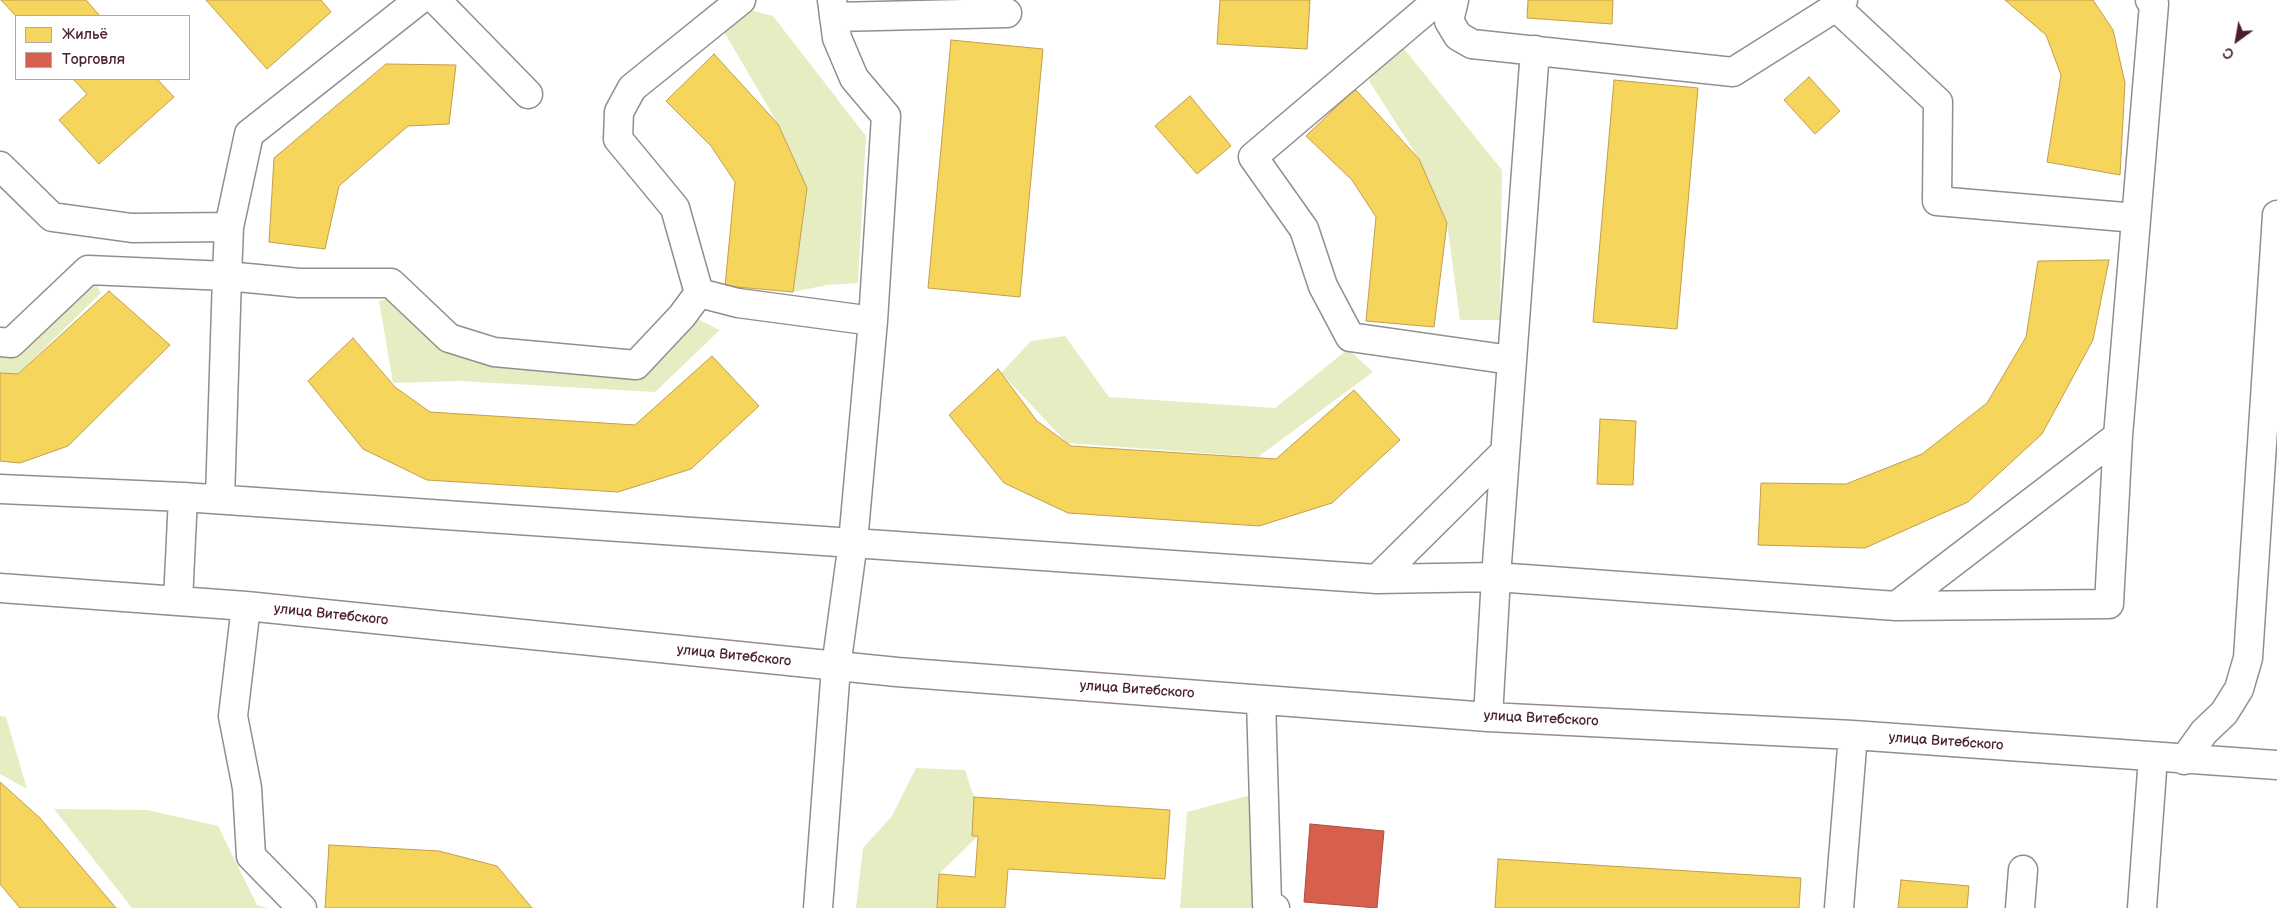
<!DOCTYPE html>
<html>
<head>
<meta charset="utf-8">
<style>
	body { margin:0 }
	#map { position:relative; width:2277px; height:908px; overflow:hidden; background:#fff; font-family:"Balsamiq Sans",sans-serif }
	canvas { display:block }
	.legend { position:absolute; left:15px; top:15px; width:175px; height:65px; box-sizing:border-box; background:#fff; border:1px solid #b7a5aa; margin:0; padding:6px 9px; list-style:none; font-size:15px; color:#4a1f2b }
	.legend li { display:flex; align-items:center; gap:10px; height:25px }
	.legend b { width:25px; border:1px solid #b7a5aa }
	.north { position:absolute; left:2212px; top:15px; width:50px; height:50px; -webkit-text-stroke:4px #fff; paint-order:stroke; rotate:212deg; font-size:14px; font-weight:700; line-height:20px; text-align:center; color:#4a1f2b }
	.north::after { content:''; display:block; margin:auto; width:18px; height:22px; background:#4a1f2b; clip-path:polygon(50% 0,100% 100%,50% 72%,0 100%) }
</style>
</head>
<body>
<div id="map">
<canvas width="2277" height="908"></canvas>
<ul class="legend">
<li><b style="height:14px;background:#f6d55c"></b>Жильё</li>
<li><b style="height:14px;background:#d6604d"></b>Торговля</li>
</ul>
<div class="north">С</div>
</div>
<script>
const g = document.querySelector('canvas').getContext('2d');
g.lineJoin = 'round';
function fillPath(path, color) { g.fillStyle = color; g.fill(path, 'evenodd'); }
const poly = rows => new Path2D(rows.map(r => 'M' + r).join(''));
function stroke(path, color, width, dash) { g.strokeStyle = color; g.lineWidth = width; g.lineCap = dash ? 'butt' : 'round'; g.setLineDash(dash || []); g.stroke(path); }
function label(font, color, halo, rows, align = 'center') {
  g.font = font + ' "Balsamiq Sans",sans-serif'; g.lineWidth = 5; g.setLineDash([]); g.textBaseline = 'middle'; g.strokeStyle = halo; g.fillStyle = color; for (const [text, x, y, turn = 0] of rows) {
    g.save(); g.translate(x, y); g.rotate((+turn || 0) * Math.PI / 180); g.textAlign = isNaN(turn) ? turn : align; if (halo) g.strokeText(text, 0, 0); g.fillText(text, 0, 0); g.restore();
  }
}
const green = poly([
	[742,8,773,16,866,136,858,283,827,285,793,292,807,188,778,124,720,25],
	[1401,45,1502,170,1500,320,1460,320,1447,223,1419,159,1369,81,1374,66],
	[91,274,101,293,18,374,0,373,0,352],
	[400,296,454,352,629,370,691,316,720,330,655,392,459,381,393,383,379,301],
	[1065,336,1109,397,1275,408,1348,349,1373,372,1258,457,1067,443,1001,373,1031,341],
	[0,716,6,717,27,789,0,774],
	[916,768,965,770,974,797,978,836,939,874,939,908,856,908,863,848,892,816],
	[1273,789,1282,908,1180,908,1187,812],
	[54,809,147,810,218,826,257,905,268,908,132,908]
]);
const homes = poly([
	[1,0,86,0,100,16,16,16,1,0],
	[206,0,321,0,331,12,267,69,206,0],
	[1220,0,1310,0,1307,49,1217,44,1220,0],
	[1528,0,1613,0,1612,24,1527,18,1528,0],
	[2005,0,2093,0,2113,30,2125,83,2120,175,2047,162,2061,75,2046,35,2005,0],
	[951,40,1043,49,1020,297,928,288,951,40],
	[714,54,778,124,807,188,793,292,725,286,735,182,711,146,666,101,714,54],
	[386,64,456,65,449,124,408,126,339,186,325,249,269,242,274,158,386,64],
	[1809,77,1840,111,1815,134,1784,100,1809,77],
	[73,79,157,79,174,97,99,164,59,120,87,94,73,79],
	[1614,80,1698,88,1677,329,1593,322,1614,80],
	[1355,89,1419,159,1447,223,1434,327,1366,321,1376,217,1352,180,1306,136,1355,89],
	[1190,96,1231,146,1197,174,1155,126,1190,96],
	[2109,260,2093,340,2042,434,1968,502,1865,548,1758,545,1761,483,1846,484,1922,454,1987,403,2026,337,2038,261,2109,260],
	[109,291,170,345,68,446,20,463,0,461,0,373,18,374,109,291],
	[353,338,395,387,430,412,635,425,712,356,759,406,691,469,618,492,427,480,363,449,308,381,353,338],
	[998,369,1037,421,1071,446,1276,459,1354,390,1400,440,1332,503,1259,526,1068,513,1004,483,949,415,998,369],
	[1600,419,1636,421,1633,485,1597,484,1600,419],
	[0,782,40,818,116,908,20,908,0,884,0,782],
	[974,797,1170,810,1165,879,1008,869,1005,908,937,908,939,874,975,877,978,836,972,836,974,797],
	[329,845,439,851,497,866,532,908,325,908,329,845],
	[1498,859,1801,878,1799,908,1495,908,1498,859],
	[1901,880,1969,886,1967,908,1898,908,1901,880]
]);
const shops = poly([
	[1310,824,1384,831,1377,908,1304,902,1310,824]
]);
const minor = poly([
	[419,0,249,134,229,227,227,276,299,283,391,283,449,338,494,352,636,365,682,316,699,293],
	[436,0,528,94],
	[741,0,632,88,619,112,618,139,675,208,699,293,738,303,873,321],
	[1438,0,1253,157,1304,229,1323,286,1350,337,1511,360],
	[1454,0,1449,21,1458,36,1472,44,1733,72,1836,7],
	[1843,0,1836,7,1938,102,1937,201,2136,218],
	[834,17,1007,13],
	[0,166,52,217,132,228,229,227],
	[0,342,11,343,88,270,227,276,220,499],
	[0,489,183,497,1377,579,1496,577,1535,50],
	[1377,579,1504,453],
	[0,588,246,606,897,672,1488,717,1853,735,2277,765],
	[178,601,183,497],
	[246,606,233,716,247,788,251,856,302,908],
	[1896,606,2109,604,2118,436],
	[1261,700,1267,904,1275,908],
	[1488,717,1496,577,1896,606,2118,436,2154,4,2150,0],
	[2184,760,2204,732,2224,713,2239,689,2248,658,2277,215],
	[818,908,836,667,853,542,873,321,886,116,854,78,837,38,832,0],
	[1839,908,1853,735],
	[2020,908,2023,870],
	[2142,908,2153,757]
]);
const streetNames = [
	["улица Витебского",331,615,6],
	["улица Витебского",734,656,6],
	["улица Витебского",1137,690,4],
	["улица Витебского",1541,719,3],
	["улица Витебского",1946,742,4]
];
fillPath(green, '#e7edc3');
fillPath(homes, '#f6d55c');
stroke(homes, '#c29e4d', 1);
fillPath(shops, '#d6604d');
stroke(shops, '#ac4c43', 1);
stroke(minor, '#948c8e', 31);
stroke(minor, '#fff', 28);
label('14px', '#4a1f2b', '#fff', streetNames);
</script>
</body>
</html>
